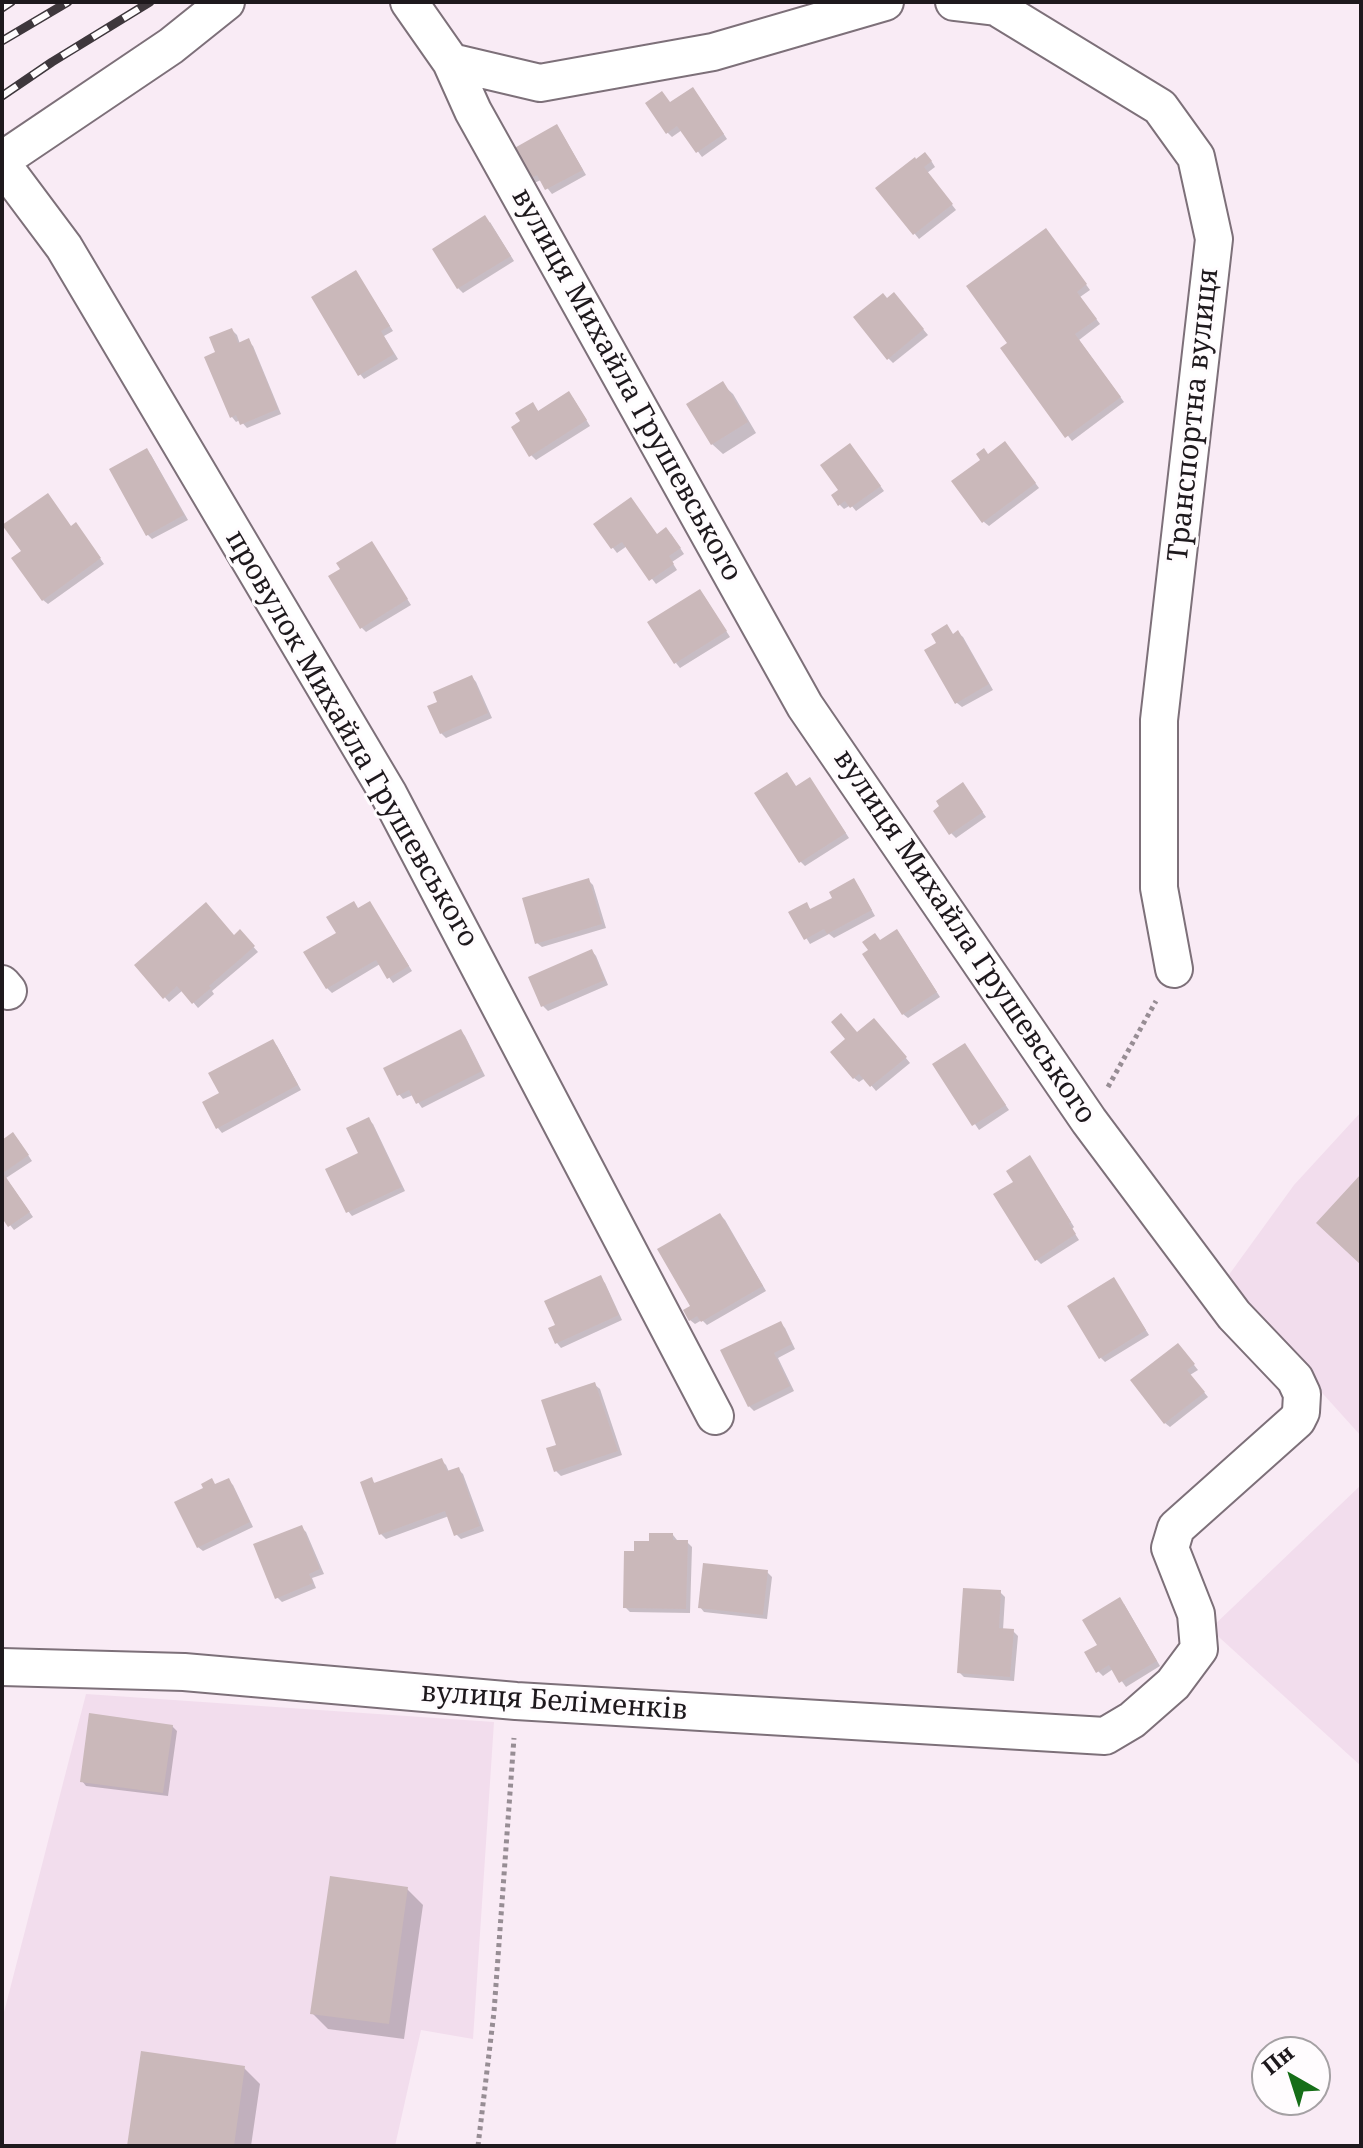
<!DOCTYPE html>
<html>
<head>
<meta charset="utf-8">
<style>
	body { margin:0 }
	#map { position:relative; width:1363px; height:2148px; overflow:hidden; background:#f9ebf5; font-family:"Noto Serif",serif }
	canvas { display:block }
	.frame { position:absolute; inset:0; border:4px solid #1e191d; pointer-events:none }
	.north { position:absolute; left:1251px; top:2036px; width:80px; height:80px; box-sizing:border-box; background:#fffcfe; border:2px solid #a5a1a4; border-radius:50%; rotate:321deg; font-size:22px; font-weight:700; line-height:32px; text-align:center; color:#1e191d }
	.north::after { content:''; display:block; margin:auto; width:28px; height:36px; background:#166e18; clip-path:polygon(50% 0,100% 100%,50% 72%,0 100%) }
</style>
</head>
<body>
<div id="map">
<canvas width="1363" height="2148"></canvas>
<div class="frame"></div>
<div class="north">Пн</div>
</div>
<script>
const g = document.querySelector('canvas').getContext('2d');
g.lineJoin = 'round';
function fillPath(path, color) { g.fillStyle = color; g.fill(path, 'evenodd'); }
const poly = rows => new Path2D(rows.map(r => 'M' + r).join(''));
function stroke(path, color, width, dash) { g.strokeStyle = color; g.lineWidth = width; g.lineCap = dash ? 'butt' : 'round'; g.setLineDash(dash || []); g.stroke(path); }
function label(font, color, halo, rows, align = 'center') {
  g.font = font + ' "Noto Serif",serif'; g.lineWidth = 6; g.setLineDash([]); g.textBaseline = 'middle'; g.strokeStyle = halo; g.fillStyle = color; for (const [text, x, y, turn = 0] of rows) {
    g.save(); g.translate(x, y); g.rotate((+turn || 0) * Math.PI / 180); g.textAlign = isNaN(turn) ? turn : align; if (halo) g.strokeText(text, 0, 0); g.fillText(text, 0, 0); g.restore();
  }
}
const built = poly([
	[1361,1112,1361,1436,1223,1283,1294,1185],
	[1361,1485,1361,1766,1210,1629],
	[86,1694,494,1722,473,2039,421,2030,395,2146,2,2146,2,2020]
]);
const shadow = poly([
	[697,94,727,139,702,157,682,130,672,137,667,132,671,104],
	[557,127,561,132,586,175,552,194,541,180,534,183,530,179],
	[930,159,935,167,927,173,956,210,919,239,878,188],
	[490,222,514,261,463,293,458,288],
	[1050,235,1090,290,1080,297,1100,324,1079,340,1124,402,1072,441,1002,349,1010,344],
	[356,272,393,331,384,336,398,359,364,379,360,374],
	[898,299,928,335,893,363,888,358,887,300],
	[232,330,237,335,240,344,248,341,253,346,281,414,247,428,240,420,236,422,232,417,218,353],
	[722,384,733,394,756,433,723,454,712,444],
	[573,398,590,426,536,460,531,455,523,422,533,405,539,412],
	[1009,448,1039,488,989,526,984,522,989,456],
	[146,450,151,455,188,520,152,539,148,535],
	[855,451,884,491,856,511,851,505,844,509,840,505,841,491],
	[595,525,657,536,671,534,684,554,672,562,677,570,656,584,627,546,617,553],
	[72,528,80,530,104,564,48,604,43,600],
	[372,543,411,605,366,632,362,628],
	[704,596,730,637,680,668,676,663],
	[958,633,963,637,993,690,962,707,957,703,939,644],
	[472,677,476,682,492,718,446,738,441,733,440,703],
	[814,785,849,838,805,866,800,861,797,788],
	[967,790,986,817,956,838,951,833],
	[588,880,593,885,606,928,542,947,537,943],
	[858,886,875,916,834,938,829,934,810,944,791,913,806,904,812,911],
	[370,903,412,971,393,983,380,964,332,993,327,988,338,934,359,909],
	[240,932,258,952,212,991,214,994,198,1008,183,990,169,1002,137,965,234,937],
	[901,936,940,997,908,1018,903,1014,881,942],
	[592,951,596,956,608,985,548,1011,543,1006,531,978],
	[879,1025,910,1063,876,1091,865,1078,859,1082,854,1078,857,1035],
	[461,1031,465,1036,485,1076,422,1108,413,1095,403,1099,399,1094],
	[272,1041,277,1046,301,1090,222,1133,218,1128,222,1094],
	[965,1045,1009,1110,979,1130,935,1065],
	[368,1119,373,1124,405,1191,352,1216,348,1211],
	[2,1139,3,1141,18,1140,32,1161,6,1178,33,1217,14,1230,6,1220,2,1223],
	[1034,1163,1074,1227,1072,1229,1079,1240,1041,1264,1036,1259,1015,1182],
	[720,1215,725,1220,766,1291,707,1325,702,1320,695,1324,690,1320,693,1306],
	[600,1278,605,1283,622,1320,561,1348,557,1343,557,1326],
	[1114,1280,1149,1335,1105,1362,1101,1358],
	[781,1324,785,1328,795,1349,778,1358,794,1391,754,1411,749,1406],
	[1182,1350,1198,1370,1190,1375,1208,1397,1170,1427,1165,1423],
	[595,1385,600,1389,622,1455,561,1476,556,1471,558,1446],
	[441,1460,446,1465,449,1472,458,1469,463,1474,484,1531,461,1539,456,1534,449,1516,386,1539,381,1534,371,1480,376,1484],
	[228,1480,233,1485,253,1527,203,1551,198,1547,216,1486],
	[301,1527,306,1532,324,1574,312,1578,316,1588,282,1602,277,1597],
	[673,1535,677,1540,687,1542,692,1547,690,1613,630,1612,625,1607,636,1553,651,1543],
	[767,1572,772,1577,767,1619,704,1612,700,1607],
	[1000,1592,1005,1597,1003,1630,1013,1631,1018,1636,1014,1681,964,1677,959,1672],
	[1124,1604,1160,1666,1126,1687,1113,1669,1103,1676,1098,1671,1100,1645],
	[172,1726,177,1731,168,1796,86,1786,82,1781],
	[407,1889,423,1905,404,2039,328,2029,312,2013],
	[244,2068,260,2084,251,2146,130,2146]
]);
const building = poly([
	[693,87,724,134,696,153,677,126,666,134,645,103,662,91,670,102],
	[557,124,583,170,545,190,537,175,528,180,511,150],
	[925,152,932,161,924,167,953,204,913,235,875,188,915,157,916,159],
	[485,215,511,256,457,289,432,249],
	[1046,228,1087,284,1077,292,1097,319,1075,334,1121,397,1065,438,1000,348,1007,343,966,286],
	[356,270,390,326,381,331,394,354,358,376,311,297],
	[894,292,924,329,887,360,853,317,883,293,887,298],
	[232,328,238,343,249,338,278,409,240,425,236,415,230,418,204,357,215,352,209,337],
	[723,381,748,422,711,445,686,404],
	[569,391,587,420,529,457,511,427,520,421,515,413,533,402,538,411],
	[1005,441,1036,483,982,523,951,481,980,460,976,454,984,448,988,454],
	[850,443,881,486,850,508,845,501,838,506,831,495,838,490,820,465],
	[147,448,184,515,146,536,109,469],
	[48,493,71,526,76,522,101,558,42,601,11,558,21,551,2,525],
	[631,497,657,534,666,527,681,548,669,556,674,564,649,581,622,542,611,549,593,524],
	[372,541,408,599,360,629,328,576,340,569,336,563],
	[700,589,727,631,674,664,647,622],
	[947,624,953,634,958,630,989,684,955,704,924,650,936,643,931,634],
	[472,675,488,713,440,734,427,706,437,702,433,692],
	[787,772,796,786,810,777,846,833,799,863,754,793],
	[963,782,983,812,949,835,933,811,939,806,936,801],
	[589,878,602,924,535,944,522,898],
	[854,878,872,910,827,934,824,929,804,940,788,912,807,902,810,909,832,898,829,892],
	[354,901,358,908,370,901,409,966,387,979,376,960,326,989,303,952,336,933,326,917],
	[206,902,234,935,240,929,255,946,209,986,211,988,192,1004,177,986,163,999,134,965],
	[897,929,937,992,902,1015,862,954,868,950,862,942,875,933,880,940],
	[592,949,605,980,541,1007,528,977],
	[841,1013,857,1032,874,1018,907,1057,870,1087,859,1074,853,1079,830,1052,845,1039,831,1022],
	[461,1029,482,1071,416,1104,409,1090,397,1096,383,1068],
	[273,1039,298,1085,216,1129,202,1102,219,1093,208,1073],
	[965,1043,1006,1105,972,1126,932,1064],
	[369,1117,402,1187,346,1213,325,1169,358,1153,346,1128],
	[13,1132,29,1155,3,1173,30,1212,8,1227,2,1218,2,1140],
	[1030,1155,1071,1222,1069,1223,1076,1234,1035,1261,993,1194,1013,1182,1006,1171],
	[1361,1174,1361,1265,1316,1223],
	[720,1213,763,1286,701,1322,697,1316,689,1321,683,1310,690,1306,657,1249],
	[601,1275,619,1315,555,1344,548,1328,555,1325,544,1301],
	[1114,1277,1146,1330,1099,1359,1067,1306],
	[781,1321,792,1344,774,1353,790,1386,748,1407,720,1350],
	[1178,1343,1195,1364,1187,1370,1205,1392,1164,1424,1130,1380],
	[595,1382,618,1451,554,1472,546,1448,556,1445,541,1400],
	[442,1458,447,1471,459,1467,480,1526,454,1536,445,1511,379,1535,360,1482,372,1477,374,1483],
	[212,1478,215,1484,229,1478,250,1522,197,1548,174,1502,203,1488,201,1484],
	[302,1525,320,1569,309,1574,313,1583,275,1599,253,1544],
	[649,1533,673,1533,673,1540,688,1540,686,1609,623,1608,624,1551,634,1551,634,1541,649,1541],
	[703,1563,768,1570,763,1615,698,1608],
	[963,1588,1001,1590,999,1628,1014,1629,1010,1677,957,1673],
	[1120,1597,1157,1661,1119,1683,1109,1665,1096,1673,1084,1652,1097,1645,1082,1620],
	[89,1713,173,1725,163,1793,80,1782],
	[330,1876,408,1887,389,2024,310,2014],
	[141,2051,245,2066,234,2146,127,2146]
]);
const path = poly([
	[1108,1087,1156,1001],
	[478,2146,494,2012,514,1738]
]);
const minor = poly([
	[409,2,451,62,540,83,713,52,885,2],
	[954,2,996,7,1160,107,1196,157,1214,239,1159,720,1159,888,1174,969],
	[2,160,171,46,226,2],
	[2,164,64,247,389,795,715,1416],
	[2,984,8,991],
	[2,1667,184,1672,516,1701,1105,1736,1132,1720,1173,1684,1199,1649,1196,1614,1170,1548,1176,1528,1297,1420,1301,1412,1302,1394,1295,1379,1234,1315,1089,1121,805,706,473,111,451,62]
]);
const rail = poly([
	[2,8,11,2],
	[2,41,68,2],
	[2,96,52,62,150,2]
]);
const streetNames = [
	["вулиця Михайла Грушевського",626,385,61],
	["Транспортна вулиця",1194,415,-84],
	["провулок Михайла Грушевського",351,739,60],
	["вулиця Михайла Грушевського",964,937,56],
	["вулиця Беліменків",554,1702,4]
];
fillPath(built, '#f2dded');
fillPath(shadow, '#0003');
fillPath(building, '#cab8ba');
stroke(minor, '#7d7079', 40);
stroke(path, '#978d94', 5, [4, 4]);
stroke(minor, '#fff', 36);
stroke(rail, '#3e373c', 9);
stroke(rail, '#fffcfe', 6, [18]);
label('28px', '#1e191d', '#fffcfe', streetNames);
</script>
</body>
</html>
